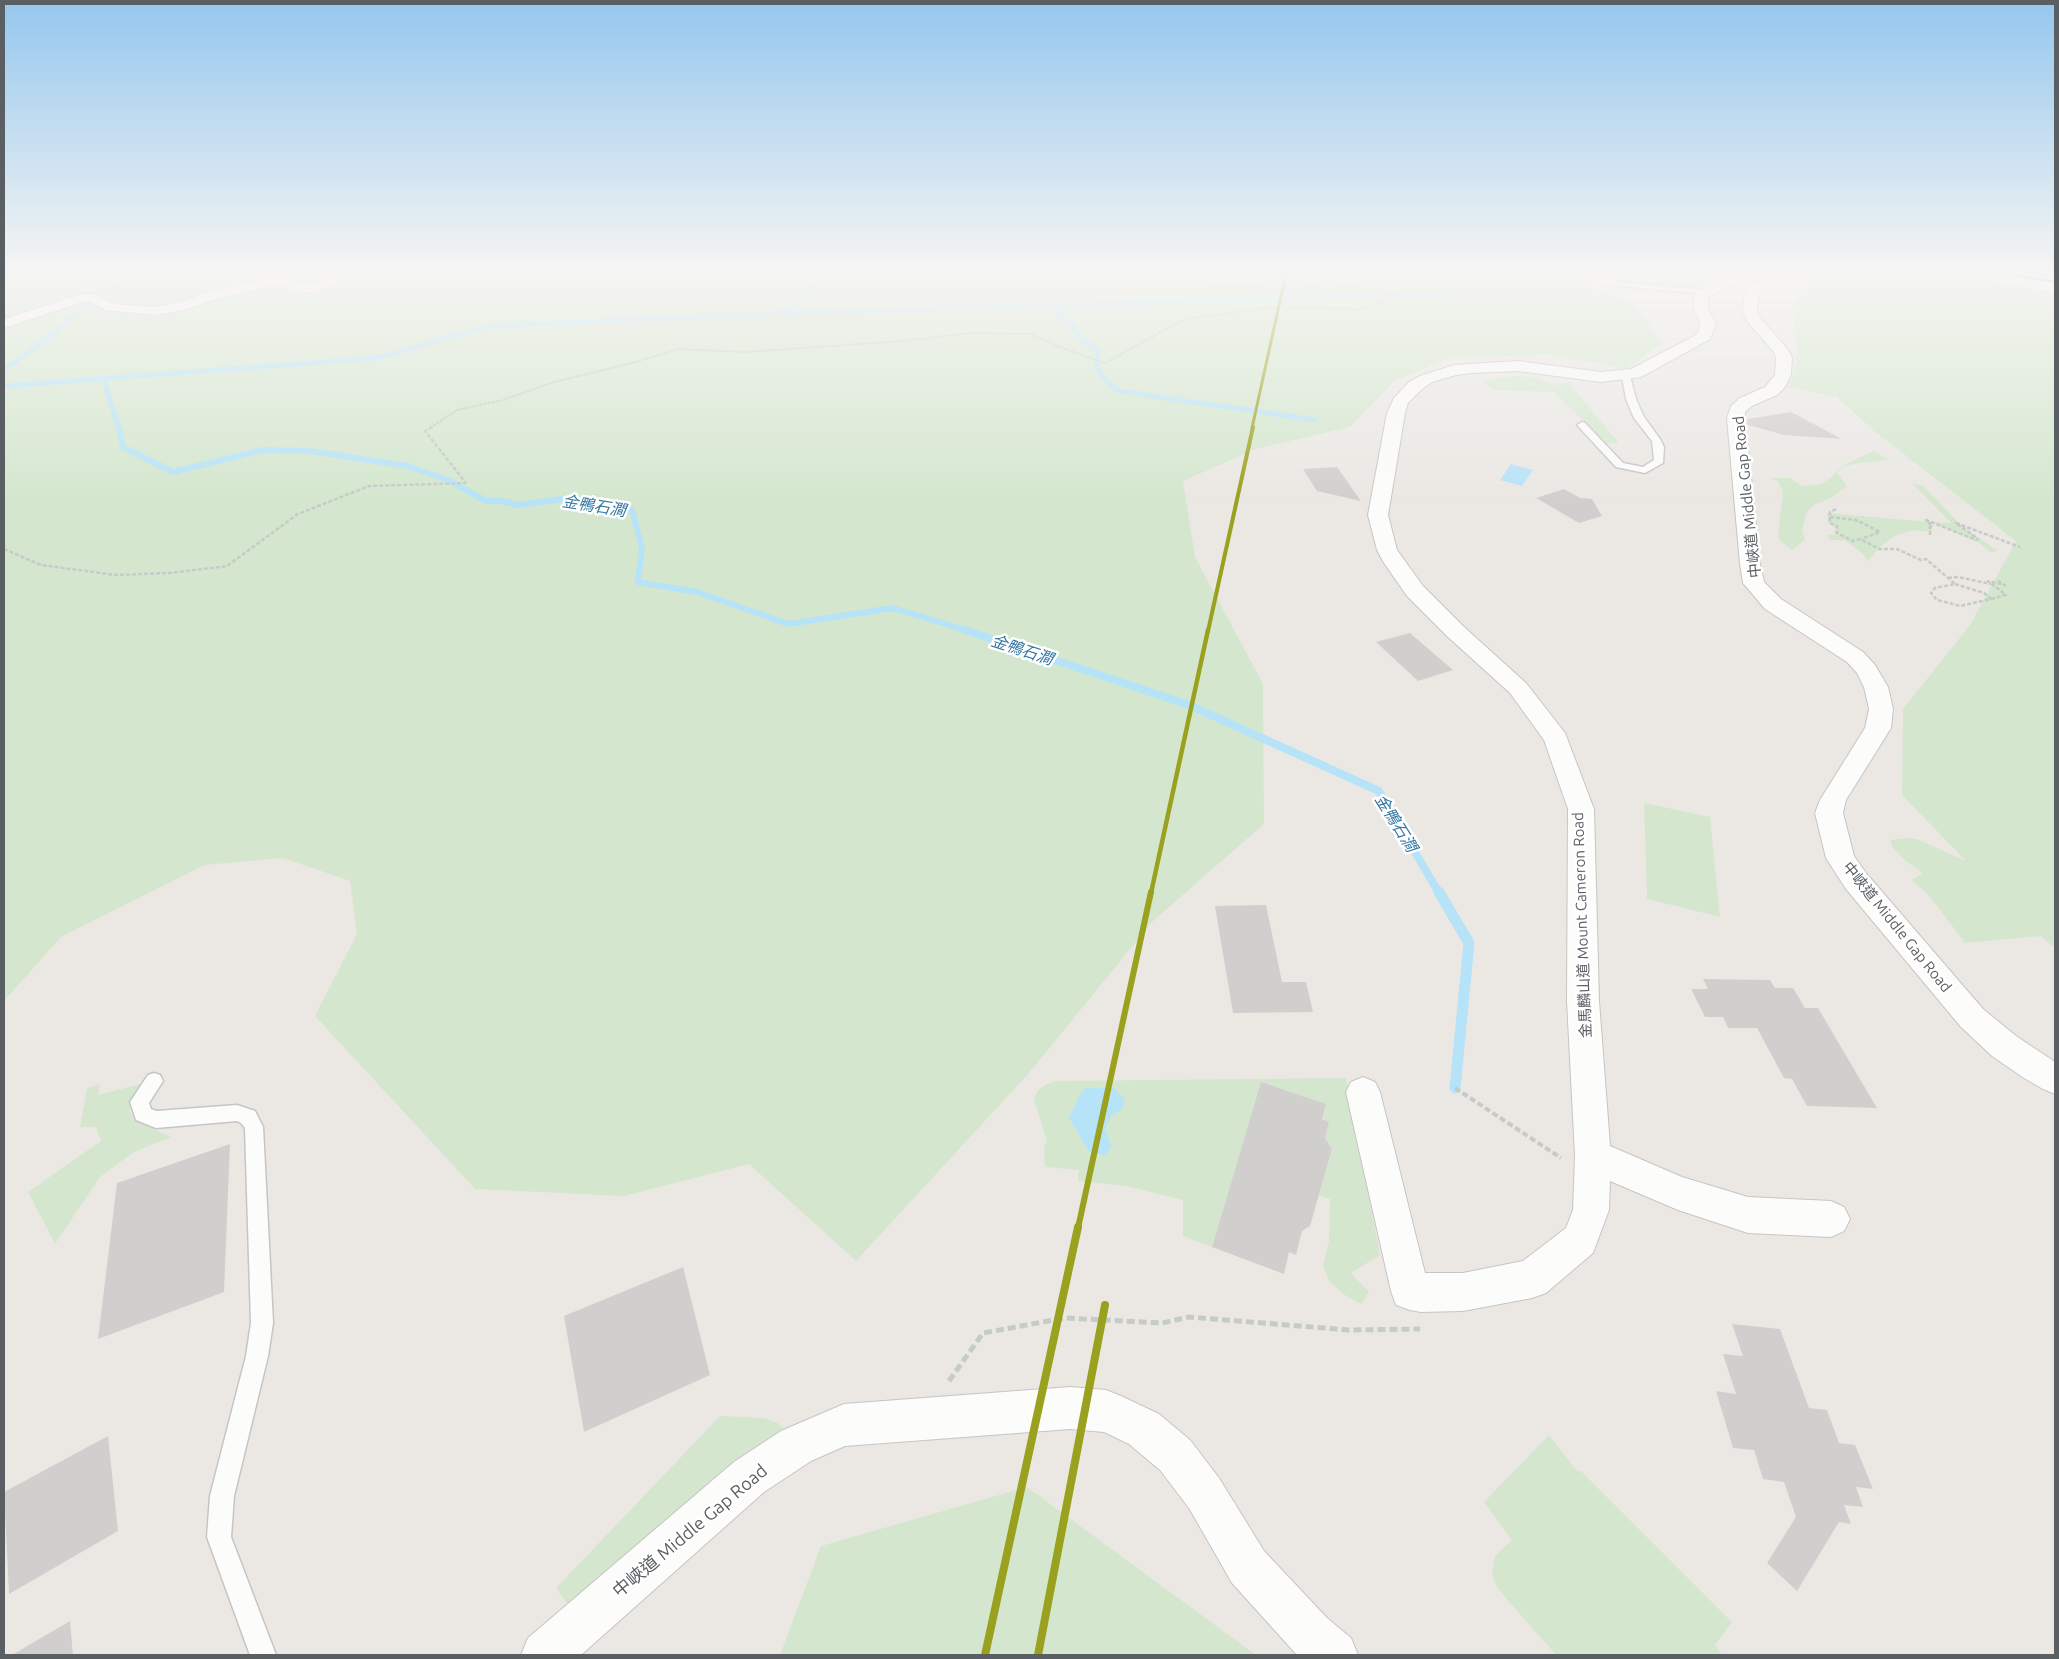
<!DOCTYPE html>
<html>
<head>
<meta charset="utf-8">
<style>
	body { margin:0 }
	#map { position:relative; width:2059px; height:1659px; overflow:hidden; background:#ebe8e4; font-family:Ubuntu,sans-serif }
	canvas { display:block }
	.frame { position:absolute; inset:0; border:5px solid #5a5f63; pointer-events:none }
</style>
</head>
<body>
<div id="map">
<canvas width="2059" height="1659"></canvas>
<div class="frame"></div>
</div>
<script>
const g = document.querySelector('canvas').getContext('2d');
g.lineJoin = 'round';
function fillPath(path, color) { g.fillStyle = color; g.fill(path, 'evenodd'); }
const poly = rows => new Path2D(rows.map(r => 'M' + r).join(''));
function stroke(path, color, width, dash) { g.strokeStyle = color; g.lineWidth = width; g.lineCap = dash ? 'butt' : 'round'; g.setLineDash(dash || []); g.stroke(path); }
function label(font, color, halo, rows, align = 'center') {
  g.font = font + ' Ubuntu,"Noto Sans TC",sans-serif'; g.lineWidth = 5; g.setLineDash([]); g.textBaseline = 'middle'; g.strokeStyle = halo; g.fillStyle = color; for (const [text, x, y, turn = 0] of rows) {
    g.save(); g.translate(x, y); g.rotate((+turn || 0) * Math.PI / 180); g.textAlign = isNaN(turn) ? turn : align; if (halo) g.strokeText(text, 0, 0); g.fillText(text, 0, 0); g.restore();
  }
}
const green = poly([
	[4,269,1550,269,1635,305,1662,344,1626,368,1549,355,1451,357,1396,380,1350,427,1256,449,1183,481,1195,557,1263,684,1264,824,1153,921,1029,1073,856,1261,749,1164,624,1196,475,1189,315,1016,357,934,350,881,283,858,205,865,61,937,4,1001],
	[1608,269,1752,269,1717,279,1695,288,1622,283],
	[1815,269,1943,269,2005,276,2055,286,2055,948,2041,936,1965,943,1931,898,1912,880,1922,873,1902,858,1891,845,1891,840,1905,838,1917,839,1966,861,1902,795,1903,709,1970,625,2016,541,1874,431,1835,395,1834,397,1789,387,1795,371,1797,361,1795,356,1798,356,1792,308],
	[2001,269,2055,269,2055,279,2004,270],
	[1518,376,1538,378,1554,385,1568,382,1619,443,1604,443,1586,423,1553,392,1494,390,1482,382,1504,377],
	[1873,451,1890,460,1859,463,1845,466,1837,472,1847,486,1831,498,1816,504,1807,511,1802,530,1805,540,1792,550,1780,541,1778,535,1783,492,1778,481,1769,478,1790,478,1802,486,1817,485,1828,480,1842,466],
	[1913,484,1922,485,1962,526,1998,551,1990,552,1978,542,1932,522,1951,523],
	[1827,513,1930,522,1934,526,1931,528,1932,532,1912,530,1893,537,1881,546,1868,561,1863,554,1845,540,1831,540,1827,535,1835,535,1834,531,1837,529,1828,523],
	[1644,803,1710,817,1720,917,1647,899],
	[1346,1078,1380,1255,1351,1273,1369,1292,1361,1304,1346,1296,1329,1281,1323,1266,1329,1241,1330,1199,1319,1195,1332,1149,1325,1138,1329,1122,1261,1083,1212,1247,1183,1236,1183,1200,1126,1186,1078,1181,1079,1170,1045,1167,1044,1146,1047,1142,1034,1099,1038,1090,1045,1085,1056,1081],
	[100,1084,98,1095,140,1084,129,1110,134,1120,171,1137,134,1152,100,1177,55,1244,28,1192,101,1141,96,1127,80,1127,87,1088],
	[720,1416,764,1418,778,1423,786,1431,573,1611,556,1588],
	[1549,1435,1578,1472,1580,1470,1732,1622,1715,1645,1722,1655,1556,1655,1498,1589,1492,1574,1495,1556,1512,1540,1484,1502],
	[1027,1487,1256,1655,780,1655,821,1546]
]);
const water = poly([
	[1511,464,1533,470,1522,486,1500,480],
	[1086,1088,1114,1088,1124,1099,1124,1104,1121,1110,1112,1114,1105,1129,1111,1146,1107,1154,1104,1155,1089,1152,1069,1118,1079,1096]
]);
const streamFar3 = poly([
	[1062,304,1059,318,1071,323,1082,340,1098,350,1097,367,1103,378,1119,391,1315,420],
	[786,313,836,269],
	[4,370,49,337,93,297,118,285,126,272,134,269],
	[103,378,119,428],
	[4,386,377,358,490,326,786,313,1464,293]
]);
const streamFar2 = poly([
	[119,427,123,447,173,472,263,450,311,451,407,466,448,480,486,501,501,501,519,505,563,499,632,510,642,548,638,582,697,592,788,624,893,608,969,631]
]);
const streamFar1 = poly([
	[965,630,1189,705,1379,791,1439,893]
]);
const stream = poly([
	[1439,892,1469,943,1455,1088]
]);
const building = poly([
	[1791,412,1842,439,1784,435,1748,425,1747,419],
	[1337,467,1361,501,1317,491,1303,469],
	[1564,489,1580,498,1592,499,1602,516,1579,523,1536,498],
	[1410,633,1453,670,1418,681,1376,642],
	[1266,905,1282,982,1306,982,1313,1012,1233,1013,1215,906],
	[1703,979,1770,980,1775,988,1793,988,1805,1008,1818,1008,1877,1108,1807,1106,1792,1079,1784,1078,1757,1028,1728,1028,1723,1017,1705,1017,1691,989,1708,989],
	[1261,1082,1326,1104,1322,1119,1329,1122,1325,1138,1332,1149,1310,1226,1302,1231,1296,1255,1289,1252,1284,1274,1212,1247],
	[230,1144,224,1292,98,1339,117,1183],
	[683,1267,710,1375,584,1432,564,1316],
	[1732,1324,1780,1329,1809,1408,1827,1410,1839,1443,1855,1445,1873,1489,1856,1487,1863,1507,1844,1505,1851,1524,1839,1522,1797,1591,1767,1563,1796,1517,1784,1482,1763,1479,1754,1450,1733,1448,1716,1391,1736,1394,1723,1354,1743,1356],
	[108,1436,118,1531,9,1594,4,1492],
	[70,1621,73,1655,12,1655]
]);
const pathFar3 = poly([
	[952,269,961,271,1000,269],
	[1267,269,1292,271,1319,277,1330,284],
	[430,428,457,410,503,400,554,382,639,361,678,349,745,352,903,341,972,333,1031,334,1057,346,1105,363,1179,322,1193,318,1266,308,1364,309,1393,296,1379,291,1330,284,1297,290,1196,284,1160,278,1053,273,1047,269]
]);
const pathFar2 = poly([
	[432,427,425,431,466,483],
	[1836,509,1830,512,1830,523,1837,526,1837,533,1853,541,1860,539,1879,549,1897,549,1921,560,1926,559,1955,584],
	[1830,517,1856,520,1880,532,1861,539],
	[1930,535,1930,527,1932,526,1926,520,1976,540,1978,539,1956,523,2020,547],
	[4,549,41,565,116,575,170,573,227,566,298,514,369,486,466,483],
	[1948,578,1958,577,1991,584],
	[1955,584,1984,593,1991,599,1960,606,1937,600,1931,593,1935,588,1955,584],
	[1991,599,2006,595,1988,581,2005,585,1997,580]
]);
const pathFar1 = poly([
	[1455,1088,1561,1158]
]);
const path = poly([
	[949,1381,983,1333,1065,1318,1162,1323,1189,1317,1349,1330,1420,1329]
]);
const lane = poly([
	[1604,281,1706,290,1710,292,1706,294,1607,285,1603,283,1604,281],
	[1626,373,1630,376,1636,399,1644,417,1660,439,1664,447,1663,463,1645,473,1616,467,1577,425,1582,422,1585,423,1623,463,1643,467,1654,460,1652,441,1634,418,1626,399,1622,376,1626,373],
	[154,1073,160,1075,163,1081,149,1103,151,1109,157,1111,237,1105,255,1111,263,1127,273,1323,268,1356,234,1496,231,1537,276,1655,250,1655,207,1537,210,1496,246,1356,251,1323,245,1128,241,1123,237,1121,156,1128,136,1120,130,1102,148,1075,154,1073]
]);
const street = poly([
	[349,269,368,269,366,272,313,292,299,292,281,286,271,286,222,297,184,310,155,315,105,310,91,302,82,302,4,328,4,319,81,294,99,295,109,302,122,305,155,307,176,303,219,289,271,278,282,278,300,284,311,284,349,269],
	[481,269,504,270,560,269,553,273,504,278,487,276,481,269],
	[1566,269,1584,269,1612,280,1614,283,1607,287,1602,286,1568,272,1566,269],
	[1755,269,1776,269,1774,272,1731,285,1711,295,1708,297,1708,309,1716,324,1710,339,1641,377,1601,382,1518,371,1471,373,1456,375,1432,382,1421,390,1408,403,1405,413,1388,515,1397,550,1423,586,1464,627,1526,683,1565,733,1594,809,1599,1001,1610,1146,1682,1177,1748,1197,1831,1201,1844,1207,1850,1219,1844,1231,1831,1237,1748,1233,1678,1210,1610,1181,1609,1210,1593,1253,1546,1293,1532,1298,1463,1311,1421,1312,1410,1310,1396,1305,1391,1291,1346,1092,1351,1082,1363,1077,1375,1082,1380,1092,1425,1273,1463,1273,1523,1261,1566,1228,1573,1210,1575,1156,1567,1001,1568,809,1544,740,1510,693,1448,637,1407,596,1384,563,1377,550,1368,515,1387,413,1394,398,1409,382,1420,376,1454,365,1518,361,1601,372,1631,369,1698,334,1700,324,1694,309,1694,296,1696,293,1721,279,1755,269],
	[1791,269,1809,269,1807,272,1762,291,1758,296,1757,312,1761,319,1789,351,1792,358,1791,375,1785,387,1777,395,1752,406,1745,412,1745,418,1760,564,1764,582,1781,599,1863,652,1875,665,1888,687,1893,709,1891,728,1846,800,1843,813,1854,856,1866,873,1983,1009,2016,1036,2055,1062,2055,1094,2043,1089,2024,1078,1992,1056,1961,1027,1846,889,1826,858,1815,813,1820,800,1865,728,1869,709,1864,687,1857,673,1847,662,1765,609,1743,583,1740,564,1727,418,1731,406,1740,398,1765,387,1775,375,1776,358,1774,352,1747,321,1743,312,1744,295,1752,285,1791,269],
	[1906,269,1951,269,1981,272,2055,285,2055,293,1981,280,1913,273,1906,269],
	[1070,1387,1106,1390,1121,1396,1159,1414,1190,1440,1219,1478,1264,1551,1327,1618,1351,1638,1358,1655,1297,1655,1232,1583,1189,1508,1160,1470,1129,1444,1104,1432,1070,1429,845,1446,811,1461,764,1492,581,1655,521,1655,528,1638,734,1462,781,1431,844,1404,1070,1387]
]);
const secondary = poly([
	[1975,269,2004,269,2055,278,2055,286,1982,273,1975,269]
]);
const bus1 = poly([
	[1982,269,2055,282]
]);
const metro1Far4 = poly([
	[1252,428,1287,269]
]);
const metro1Far3 = poly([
	[1208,631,1253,427]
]);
const metro1Far2 = poly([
	[1151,893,1208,630]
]);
const metro1Far1 = poly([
	[1078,1228,1151,892]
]);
const metro1 = poly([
	[985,1655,1078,1227],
	[1038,1655,1105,1305]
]);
const streetNames = [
	["中峽道 Middle Gap Road",1747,497,-96],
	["金馬麟山道 Mount Cameron Road",1582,925,-92],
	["中峽道 Middle Gap Road",1897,927,51]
];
const waterNames = [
	["金鴨石澗",594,506,9],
	["金鴨石澗",1022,650,18],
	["金鴨石澗",1396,823,58]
];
const nearStreetnames = [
	["中峽道 Middle Gap Road",690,1531,-40]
];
fillPath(green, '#d4e7ce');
fillPath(water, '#b6e3f7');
stroke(streamFar3, '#b6e3f7', 5);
stroke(streamFar2, '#b6e3f7', 6);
stroke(streamFar1, '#b6e3f7', 8);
stroke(stream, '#b6e3f7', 11);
fillPath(building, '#d1cfcd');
stroke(lane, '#c6c5c5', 3);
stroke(street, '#c6c5c5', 2);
stroke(secondary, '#c7c7c7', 2);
stroke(pathFar3, '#c5cbc7', 2, [3, 1]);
stroke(pathFar2, '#c5cbc7', 2.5, [4, 2]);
stroke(pathFar1, '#c5cbc7', 4, [6, 3]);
stroke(path, '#c5cbc7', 5, [8, 4]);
fillPath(lane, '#fcfcfb');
fillPath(street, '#fcfcfb');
fillPath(secondary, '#fcfcfb');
stroke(bus1, '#0080ff', 2);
stroke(metro1Far4, '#9aa11e', 3);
stroke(metro1Far3, '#9aa11e', 4);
stroke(metro1Far2, '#9aa11e', 4.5);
stroke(metro1Far1, '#9aa11e', 6);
stroke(metro1, '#9aa11e', 8);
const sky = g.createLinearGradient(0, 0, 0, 501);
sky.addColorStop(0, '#94c7ee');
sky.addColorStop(0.54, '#f6f5f3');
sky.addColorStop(1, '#f6f5f300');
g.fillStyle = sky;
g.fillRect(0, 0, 2059, 501);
label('15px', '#5a5f63', '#fff', streetNames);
label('italic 16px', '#3478a3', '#fff', waterNames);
label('18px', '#5a5f63', '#fff', nearStreetnames);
</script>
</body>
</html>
